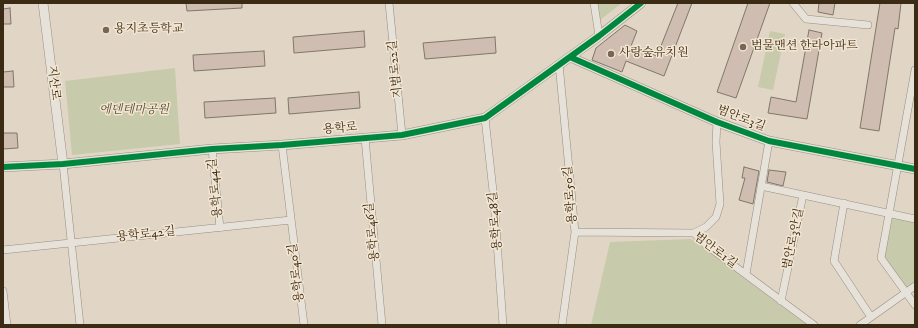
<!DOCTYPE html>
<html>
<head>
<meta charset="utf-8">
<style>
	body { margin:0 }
	#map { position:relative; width:918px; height:328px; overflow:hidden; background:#e1d6c5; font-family:"IM FELL DW Pica",serif }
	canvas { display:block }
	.frame { position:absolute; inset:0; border:4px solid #3b2b15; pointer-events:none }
</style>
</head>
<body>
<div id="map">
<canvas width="918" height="328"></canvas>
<div class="frame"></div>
</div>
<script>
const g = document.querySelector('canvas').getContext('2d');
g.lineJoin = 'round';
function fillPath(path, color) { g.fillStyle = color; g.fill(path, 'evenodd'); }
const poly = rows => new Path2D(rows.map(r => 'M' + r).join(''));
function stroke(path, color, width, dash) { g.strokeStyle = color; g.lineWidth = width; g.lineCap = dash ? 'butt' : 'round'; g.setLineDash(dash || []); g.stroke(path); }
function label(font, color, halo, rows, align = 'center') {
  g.font = font + ' "IM FELL DW Pica","Noto Serif KR",serif'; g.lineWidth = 3; g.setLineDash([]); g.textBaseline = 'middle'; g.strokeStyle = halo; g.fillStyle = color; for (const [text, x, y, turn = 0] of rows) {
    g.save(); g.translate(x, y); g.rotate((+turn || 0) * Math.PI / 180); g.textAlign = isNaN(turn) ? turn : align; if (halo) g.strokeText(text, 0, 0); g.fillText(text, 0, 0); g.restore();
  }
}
const green = poly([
	[598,3,622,3,600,20],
	[770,31,785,34,773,90,758,87],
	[175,68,180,144,72,155,65,81],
	[893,217,915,222,915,282,908,287,904,286,884,257],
	[691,239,807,325,591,325,610,242]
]);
const building = poly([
	[186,3,242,3,242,8,187,11,186,3],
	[678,3,692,3,664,76,626,61,622,72,592,60,596,48,625,25,637,31,631,46,657,56,678,3],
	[748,3,770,3,736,98,717,92,748,3],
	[819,3,835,3,833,15,818,12,819,3],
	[880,3,901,3,898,29,895,28,879,131,860,128,880,3],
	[10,8,11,24,3,24,3,9,10,8],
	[809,30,822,33,807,119,768,113,771,97,796,102,809,30],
	[364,31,365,47,294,53,293,37,364,31],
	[495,37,496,53,425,59,423,43,495,37],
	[264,51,265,66,194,71,193,55,264,51],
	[13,71,14,87,3,87,3,72,13,71],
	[359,92,360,108,289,114,288,98,359,92],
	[275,98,276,113,205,118,204,102,275,98],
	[3,133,17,133,18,148,3,149,3,133],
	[744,167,759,171,753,204,739,200,745,178,742,178,744,167],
	[769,170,786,172,783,186,767,182,769,170]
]);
const minor = poly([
	[389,3,402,135],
	[594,3,599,36],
	[793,3,806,19,868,25],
	[559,64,575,232,562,325],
	[915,70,881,258,915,305],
	[485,118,494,200,503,325],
	[365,138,382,325],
	[282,145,304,325],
	[212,149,220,228],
	[63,164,80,325],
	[761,186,915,219],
	[844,203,834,261,871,317],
	[575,232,694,233,706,245,725,259,814,325],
	[694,233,706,227,716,217,720,204,716,142,717,122],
	[3,250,291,220],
	[746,274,769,141],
	[3,291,7,325],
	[781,301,803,195],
	[860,325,915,286]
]);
const tertiary = poly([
	[43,3,63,164],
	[570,57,717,122,769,141,915,169],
	[3,167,63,164,212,149,282,145,402,135,485,118,599,36,641,3]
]);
const cycleway = poly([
	[570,57,717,122,769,141,915,169],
	[3,167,63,164,212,149,282,145,402,135,485,118,599,36,641,3]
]);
const markers = [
	[106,30,4,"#756753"],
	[743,47,4,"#756753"],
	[611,54,4,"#756753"]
];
const poiNames = [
	["용지초등학교",114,30],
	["범물맨션 한라아파트",751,47],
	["사랑숲유치원",619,54]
];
const streetNames = [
	["지범로22길",396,69,-96],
	["지산로",53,83,83],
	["범안로3길",741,119,21],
	["용학로",340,129,-5],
	["용학로44길",216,188,-96],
	["용학로50길",571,195,-95],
	["용학로48길",496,221,-95],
	["용학로46길",373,232,-96],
	["용학로42길",146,235,-6],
	["범안로3안길",794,239,-78],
	["범안로1길",715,251,37],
	["용학로40길",297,273,-97]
];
const parkNames = [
	["에덴테마공원",134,111]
];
fillPath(green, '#c7caab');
fillPath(building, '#cebdb0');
stroke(building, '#7f776b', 1);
stroke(minor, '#978e82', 8);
stroke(tertiary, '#978e82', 10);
stroke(minor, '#e7e2d9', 7);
stroke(tertiary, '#e7e2d9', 9);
stroke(cycleway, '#00873e', 6);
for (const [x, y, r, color] of markers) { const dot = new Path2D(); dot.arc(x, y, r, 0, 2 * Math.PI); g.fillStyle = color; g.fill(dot); stroke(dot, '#f3e6d2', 1.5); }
label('12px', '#3b2b15', '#f3e6d2', poiNames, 'left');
label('12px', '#3b2b15', '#f3e6d2', streetNames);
label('italic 12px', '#585035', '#f3e6d2', parkNames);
</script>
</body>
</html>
